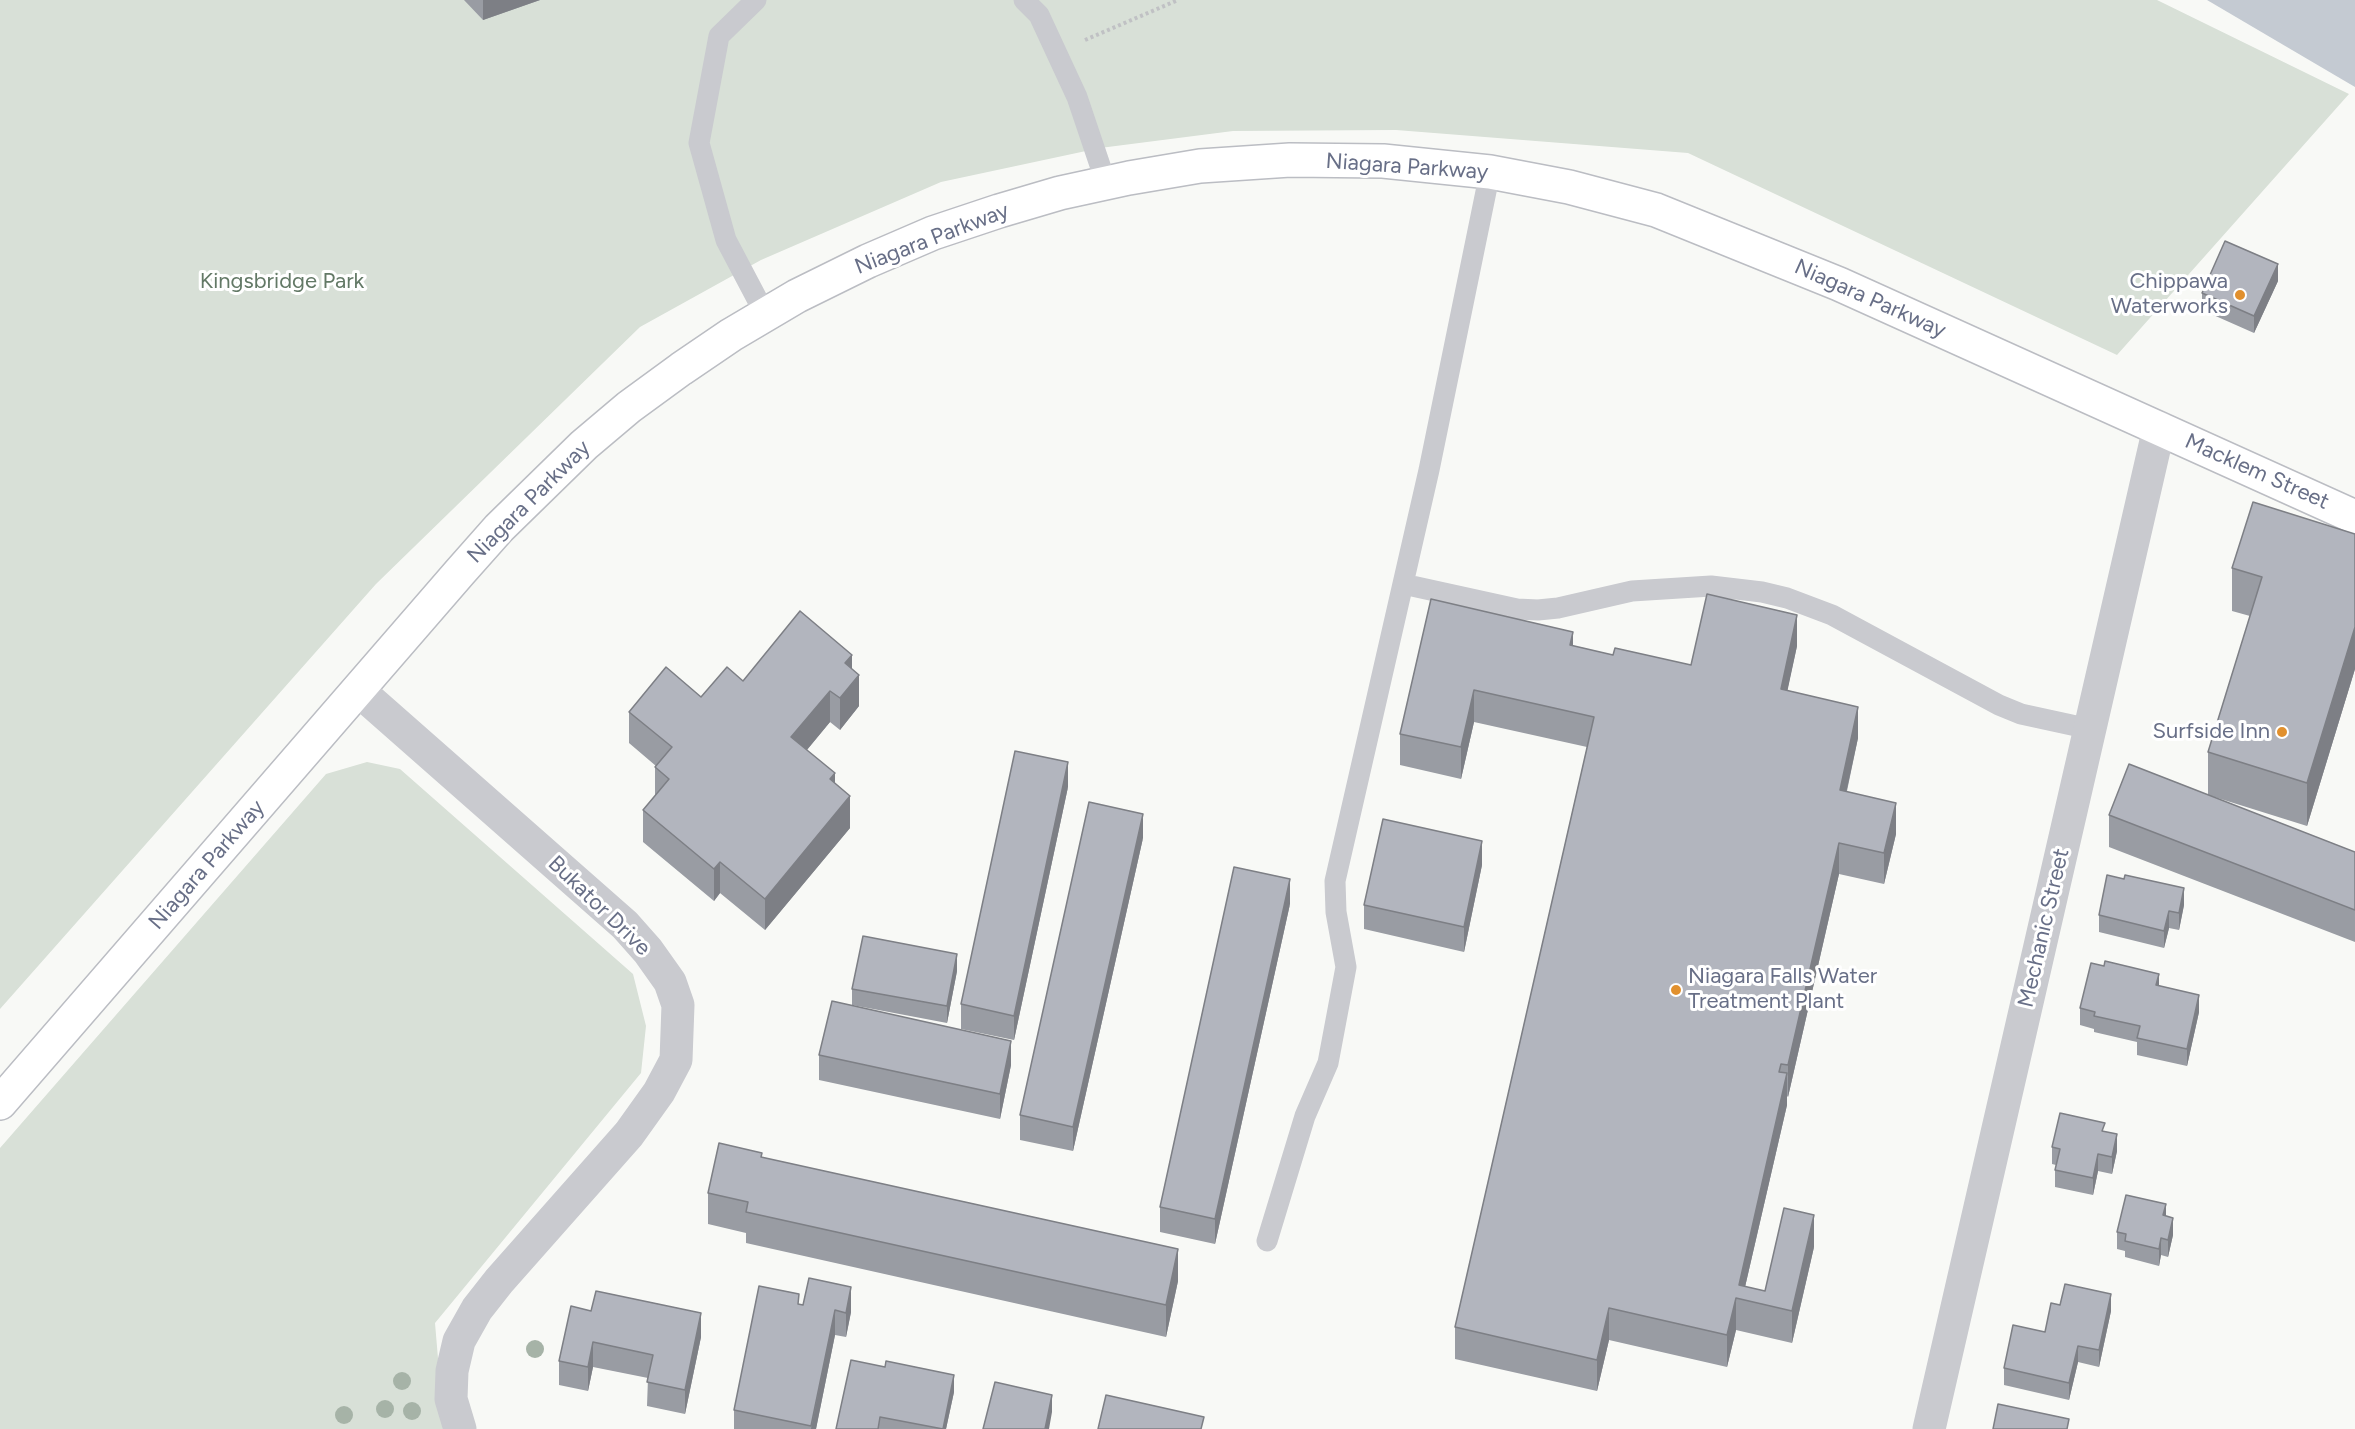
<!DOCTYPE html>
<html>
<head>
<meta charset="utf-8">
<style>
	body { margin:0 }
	canvas { display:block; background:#f8f9f6 }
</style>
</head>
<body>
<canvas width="2355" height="1429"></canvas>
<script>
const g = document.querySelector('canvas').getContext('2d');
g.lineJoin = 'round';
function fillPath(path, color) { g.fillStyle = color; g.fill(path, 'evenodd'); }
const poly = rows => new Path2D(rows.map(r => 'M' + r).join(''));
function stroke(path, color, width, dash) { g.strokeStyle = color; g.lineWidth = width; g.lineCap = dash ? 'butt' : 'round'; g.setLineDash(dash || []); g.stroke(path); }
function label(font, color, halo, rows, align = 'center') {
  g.font = font + ' Figtree,sans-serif'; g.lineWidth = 6; g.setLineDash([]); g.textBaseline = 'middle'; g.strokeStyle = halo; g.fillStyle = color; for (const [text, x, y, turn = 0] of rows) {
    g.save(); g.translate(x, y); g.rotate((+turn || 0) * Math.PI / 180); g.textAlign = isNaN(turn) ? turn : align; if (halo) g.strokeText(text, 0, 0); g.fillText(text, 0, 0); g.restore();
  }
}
const green = poly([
	[0,0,2157,0,2349,94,2117,355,1688,153,1396,130,1233,131,1100,148,941,182,761,260,640,327,376,584,0,1009],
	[367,762,400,769,633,974,646,1026,641,1073,435,1323,444,1429,0,1429,0,1148,326,774]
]);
const water = poly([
	[2207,0,2355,0,2355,87,2275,40]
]);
const path = poly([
	[1085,40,1178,0]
]);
const service = poly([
	[756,0,719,36,699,143,726,240,765,314],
	[1024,0,1039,15,1077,97,1106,183],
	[1403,584,1517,609,1538,610,1558,608,1632,591,1711,586,1762,592,1787,598,1832,615,1999,705,2021,714,2090,729],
	[1267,1241,1305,1116,1328,1063,1346,967,1336,912,1335,881,1429,470,1490,172]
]);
const minor = poly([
	[358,690,625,925,648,951,670,982,678,1005,676,1060,659,1092,629,1134,499,1281,477,1309,459,1341,452,1371,451,1399,460,1429],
	[1929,1429,2159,428]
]);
const secondary = poly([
	[0,1103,460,572,499,528,584,445,629,407,681,369,731,335,797,296,868,261,933,233,999,211,1060,193,1129,178,1200,166,1290,160,1383,161,1490,172,1569,187,1656,210,1839,284,2355,517]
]);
const trees = [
	[535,1349],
	[402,1381],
	[385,1409],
	[412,1411],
	[344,1415]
];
const wall = poly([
	[464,0,540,0,483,20],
	[2278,281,2254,333,2202,310,2202,293],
	[2355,534,2355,669,2307,826,2208,795,2208,752,2250,616,2232,611,2232,568],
	[1431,599,1573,646,1613,655,1691,665,1797,646,1787,691,1858,738,1847,791,1896,834,1884,884,1839,874,1788,1097,1787,1096,1787,1105,1745,1287,1765,1291,1814,1247,1792,1343,1736,1330,1727,1367,1609,1340,1597,1391,1455,1359,1455,1327,1587,747,1474,722,1461,779,1400,765,1400,734],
	[852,669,859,706,840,730,830,722,807,750,835,783,850,828,765,930,720,893,714,901,643,842,643,810,655,796,655,767,656,766,629,743,629,712,701,697,743,681],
	[1068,787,1014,1040,961,1029,961,1004],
	[2109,815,2355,852,2355,942,2109,847],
	[1143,838,1073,1151,1020,1140,1020,1115],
	[1482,865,1464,952,1364,929,1364,905],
	[1290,904,1215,1244,1160,1232,1160,1207],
	[2184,905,2179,930,2169,928,2164,948,2099,932,2099,915],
	[957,971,947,1023,852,1005,852,989],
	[2159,985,2199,1012,2187,1066,2137,1055,2137,1042,2094,1032,2094,1029,2080,1025,2080,1008],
	[819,1055,1011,1065,1000,1119,819,1080],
	[2105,1131,2117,1151,2112,1174,2098,1171,2093,1195,2055,1187,2055,1170,2056,1165,2052,1164,2052,1147],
	[762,1157,1178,1281,1166,1337,746,1243,746,1233,708,1224,708,1193],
	[2166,1216,2173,1235,2168,1257,2161,1255,2159,1266,2125,1257,2125,1251,2117,1249,2117,1232],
	[799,1305,851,1312,846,1337,835,1335,816,1429,734,1429,734,1410],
	[2060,1305,2111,1311,2099,1367,2078,1362,2069,1400,2004,1385,2004,1368,2045,1332],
	[591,1311,701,1337,685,1414,647,1406,648,1378,593,1367,588,1391,559,1385,559,1361],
	[954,1392,946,1429,836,1429]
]);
const shadedWall = poly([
	[483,0,540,0,483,20],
	[2278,264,2278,281,2254,333,2254,316],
	[1797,615,1797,646,1781,721,1781,689],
	[2355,627,2355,669,2307,826,2307,783],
	[1573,632,1573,663,1570,645],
	[852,655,852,684,859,675,859,706,840,730,840,698,845,663],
	[1474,690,1474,722,1461,779,1461,747],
	[830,691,830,722,791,769,791,737],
	[1858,707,1858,738,1840,821,1840,790],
	[1068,762,1068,787,1014,1040,1014,1016],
	[835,773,835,805,830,779],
	[850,796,850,828,765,930,765,899],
	[1896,803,1896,834,1884,884,1884,853],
	[1143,814,1143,838,1073,1151,1073,1127],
	[1482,841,1482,865,1464,952,1464,927],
	[1839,843,1839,874,1788,1097,1788,1065],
	[720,862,720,893,714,901,714,869],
	[1290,879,1290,904,1215,1244,1215,1219],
	[2184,888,2184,905,2179,930,2179,913],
	[2169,911,2169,928,2164,948,2164,931],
	[957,954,957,971,947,1023,947,1006],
	[2159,974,2159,990,2156,985],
	[2199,995,2199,1012,2187,1066,2187,1049],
	[1011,1041,1011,1065,1000,1119,1000,1094],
	[1787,1073,1787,1105,1742,1300,1739,1285],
	[2117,1134,2117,1151,2112,1174,2112,1157],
	[2098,1154,2098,1171,2093,1195,2093,1178],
	[2166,1204,2166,1221,2163,1215],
	[1814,1215,1814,1247,1792,1343,1792,1311],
	[2173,1218,2173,1235,2168,1257,2168,1240],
	[2161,1238,2161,1255,2159,1266,2159,1249],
	[1178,1249,1178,1281,1166,1337,1166,1305],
	[851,1287,851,1312,846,1337,846,1313],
	[2111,1294,2111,1311,2099,1367,2099,1350],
	[1736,1298,1736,1330,1727,1367,1727,1335],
	[1609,1308,1609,1340,1597,1391,1597,1360],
	[835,1310,835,1335,816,1429,811,1429],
	[701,1313,701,1337,685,1414,685,1390],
	[593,1342,593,1367,588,1391,588,1367],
	[2078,1346,2078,1362,2069,1400,2069,1383],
	[954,1375,954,1392,946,1429,943,1429],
	[1052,1395,1052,1412,1049,1429,1045,1429]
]);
const building = poly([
	[2225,241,2278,264,2254,316,2202,293,2225,241],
	[2253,502,2355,534,2355,627,2307,783,2208,752,2262,577,2232,568,2253,502],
	[1707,594,1797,615,1781,689,1858,707,1840,790,1896,803,1884,853,1839,843,1788,1065,1781,1064,1779,1072,1787,1073,1739,1285,1765,1291,1784,1208,1814,1215,1792,1311,1736,1298,1727,1335,1609,1308,1597,1360,1455,1327,1594,717,1474,690,1461,747,1400,734,1431,599,1573,632,1570,645,1613,655,1615,648,1691,665,1707,594],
	[800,611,852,655,845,663,859,675,840,698,830,691,791,737,835,773,830,779,850,796,765,899,720,862,714,869,643,810,669,779,655,767,672,747,629,712,666,667,701,697,727,667,743,681,800,611],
	[1015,751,1068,762,1014,1016,961,1004,1015,751],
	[2129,764,2355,852,2355,910,2109,815,2129,764],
	[1089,802,1143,814,1073,1127,1020,1115,1089,802],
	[1383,819,1482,841,1464,927,1364,905,1383,819],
	[1234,867,1290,879,1215,1219,1160,1207,1234,867],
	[2107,875,2124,879,2125,875,2184,888,2179,913,2169,911,2164,931,2099,915,2107,875],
	[863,936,957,954,947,1006,852,989,863,936],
	[2105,961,2159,974,2156,985,2199,995,2187,1049,2137,1038,2140,1026,2094,1016,2095,1012,2080,1008,2091,963,2104,966,2105,961],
	[832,1001,1011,1041,1000,1094,819,1055,832,1001],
	[2060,1113,2105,1123,2102,1131,2117,1134,2112,1157,2098,1154,2093,1178,2055,1170,2060,1149,2052,1147,2060,1113],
	[719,1143,762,1153,761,1157,1178,1249,1166,1305,746,1212,748,1202,708,1193,719,1143],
	[2126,1195,2166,1204,2163,1215,2173,1218,2168,1240,2161,1238,2159,1249,2125,1241,2126,1234,2117,1232,2126,1195],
	[809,1278,851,1287,846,1313,835,1310,811,1426,734,1410,759,1286,799,1294,798,1304,803,1305,809,1278],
	[2065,1284,2111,1294,2099,1350,2078,1346,2069,1383,2004,1368,2013,1325,2045,1332,2051,1303,2060,1305,2065,1284],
	[596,1291,701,1313,685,1390,647,1382,653,1355,593,1342,588,1367,559,1361,571,1306,591,1311,596,1291],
	[851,1360,885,1367,886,1361,954,1375,943,1429,880,1417,878,1429,836,1429,851,1360],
	[995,1382,1052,1395,1045,1429,983,1429,995,1382],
	[1106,1395,1204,1417,1201,1429,1098,1429,1106,1395],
	[1998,1404,2069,1419,2067,1429,1993,1429,1998,1404]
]);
const markers = [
	[2240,295,6,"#e1902e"],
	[2282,732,6,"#e1902e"],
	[1676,990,6,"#e1902e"]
];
const streetNames = [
	["Niagara Parkway",1407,167,4],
	["Niagara Parkway",932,239,-21],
	["Niagara Parkway",1870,299,24],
	["Macklem Street",2257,472,24],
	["Niagara Parkway",529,502,-45],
	["Niagara Parkway",207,865,-49],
	["Bukator Drive",599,906,44],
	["Mechanic Street",2044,928,-77]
];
const parkNames = [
	["Kingsbridge Park",282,282]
];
const poiNames = [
	["Chippawa",2228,282],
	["Waterworks",2228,307],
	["Surfside Inn",2270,732],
	["Niagara Falls Water",1688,977,"left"],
	["Treatment Plant",1688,1002,"left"]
];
fillPath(green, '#d8e0d7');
fillPath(water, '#c4cad2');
stroke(secondary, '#bbbdc3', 36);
stroke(path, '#c0c1c4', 4, [3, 3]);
stroke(service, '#c9cacf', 21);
stroke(minor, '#c9cacf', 33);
stroke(secondary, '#fff', 33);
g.fillStyle = '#a6b3a7';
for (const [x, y] of trees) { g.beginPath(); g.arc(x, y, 9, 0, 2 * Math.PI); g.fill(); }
fillPath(wall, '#999ca3');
fillPath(shadedWall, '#7d7f85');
fillPath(building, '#b2b5be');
stroke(building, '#7d7f85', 1.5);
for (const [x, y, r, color] of markers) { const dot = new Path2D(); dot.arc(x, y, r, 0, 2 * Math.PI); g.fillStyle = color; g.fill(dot); stroke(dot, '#fff', 2); }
label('22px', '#686f87', '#fff', streetNames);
label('22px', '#637966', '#fff', parkNames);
label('22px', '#686f87', '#fff', poiNames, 'right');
</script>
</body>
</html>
